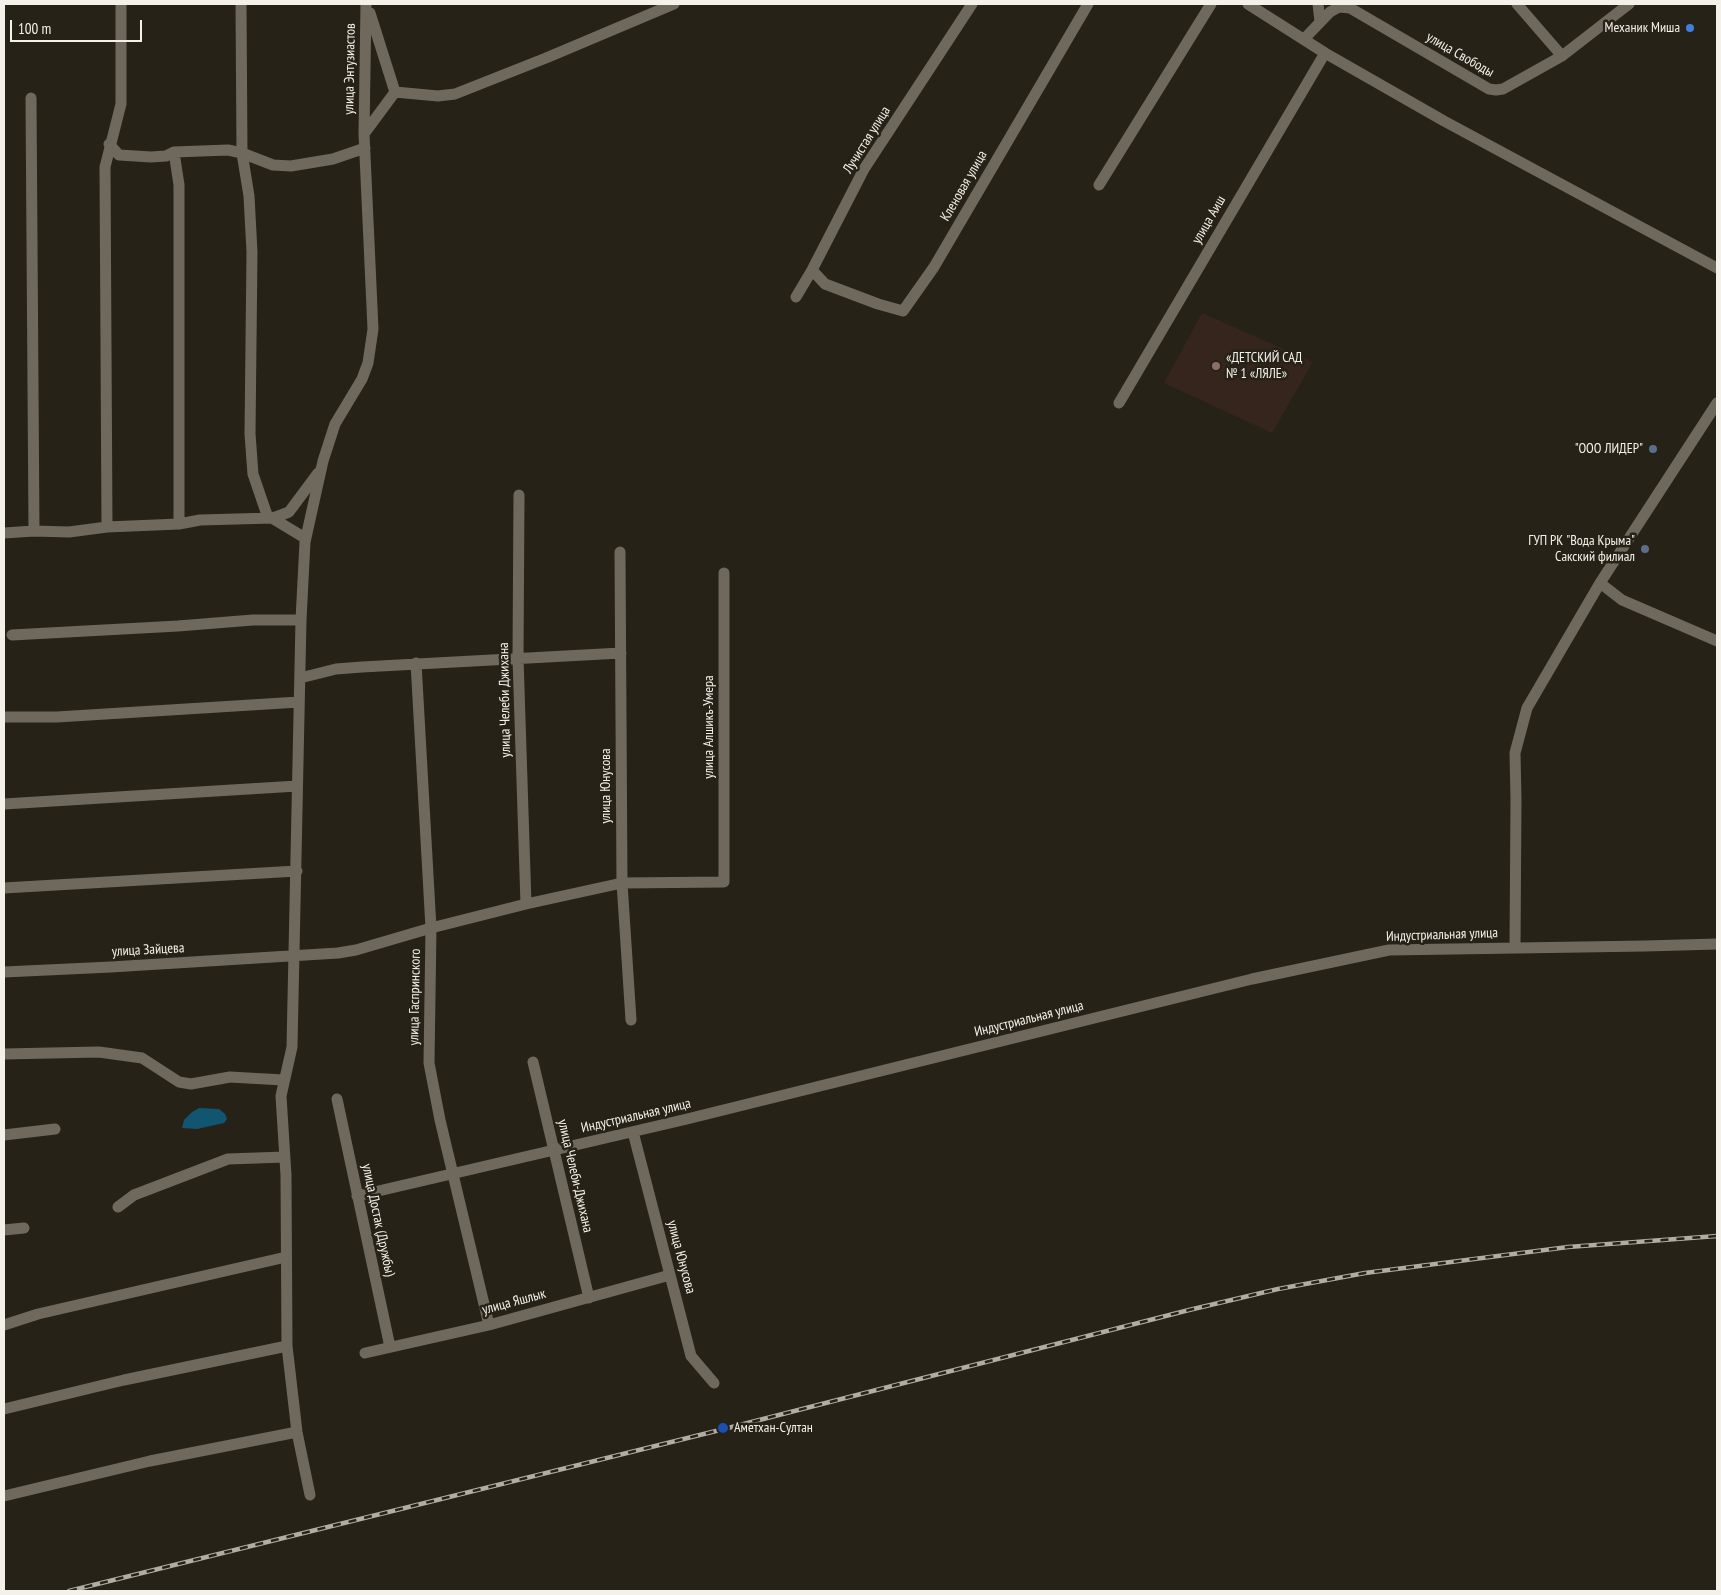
<!DOCTYPE html>
<html>
<head>
<meta charset="utf-8">
<style>
	body { margin:0 }
	#map { position:relative; width:1721px; height:1595px; overflow:hidden; background:#272218; font-family:"PT Sans Narrow",sans-serif }
	canvas { display:block }
	.frame { position:absolute; inset:0; border:5px solid #f4f1ea; pointer-events:none }
	.scale { position:absolute; left:10px; top:20px; width:132px; height:22px; box-sizing:border-box; border:2px solid #f4f1ea; border-top:0; padding-left:6px; font-size:15px; line-height:18px; white-space:nowrap; color:#f4f1ea; -webkit-text-stroke:4px #272218; paint-order:stroke }
</style>
</head>
<body>
<div id="map">
<canvas width="1721" height="1595"></canvas>
<div class="frame"></div>
<div class="scale">100 m</div>
</div>
<script>
const g = document.querySelector('canvas').getContext('2d');
g.lineJoin = 'round';
function fillPath(path, color) { g.fillStyle = color; g.fill(path, 'evenodd'); }
const poly = rows => new Path2D(rows.map(r => 'M' + r).join(''));
function stroke(path, color, width, dash) { g.strokeStyle = color; g.lineWidth = width; g.lineCap = dash ? 'butt' : 'round'; g.setLineDash(dash || []); g.stroke(path); }
function label(font, color, halo, rows, align = 'center') {
  g.font = font + ' "PT Sans Narrow",sans-serif'; g.lineWidth = 5; g.setLineDash([]); g.textBaseline = 'middle'; g.strokeStyle = halo; g.fillStyle = color; for (const [text, x, y, turn = 0] of rows) {
    g.save(); g.translate(x, y); g.rotate((+turn || 0) * Math.PI / 180); g.textAlign = isNaN(turn) ? turn : align; if (halo) g.strokeText(text, 0, 0); g.fillText(text, 0, 0); g.restore();
  }
}
const education = poly([
	[1202,313,1313,362,1272,433,1164,383]
]);
const water = poly([
	[199,1108,219,1109,225,1114,227,1119,224,1123,197,1129,182,1128,184,1120,192,1112]
]);
const minor = poly([
	[241,4,242,153,249,196,252,252,250,434,253,474,267,515,305,538],
	[1248,4,1325,53,1444,121,1717,268],
	[1318,4,1320,21],
	[1517,4,1562,56],
	[370,13,395,92],
	[1304,39,1330,12,1339,7,1350,8,1489,89,1496,90,1503,89,1562,56,1629,4],
	[31,98,34,531],
	[364,134,395,92,438,96,455,94,546,58,674,4],
	[109,144,119,155,151,157,166,156,174,152,228,150,242,153,273,165,291,166,333,159,365,148],
	[174,152,179,185,179,524],
	[1099,185,1211,4],
	[812,270,825,284,878,304,903,311,934,267,1088,4],
	[796,297,812,270,864,169,972,4],
	[1119,403,1325,53],
	[519,495,518,658,526,904],
	[107,527,105,167,121,104,121,4],
	[4,533,34,531,69,532,107,527,179,524,200,520,273,518,289,512,318,473],
	[620,552,622,883,631,1020],
	[1600,583,1622,600,1717,641],
	[12,635,178,626,253,620,301,620],
	[416,663,431,928,429,1063,440,1120,489,1325],
	[300,678,336,669,362,667,621,653],
	[4,717,57,717,299,702],
	[4,804,297,786],
	[4,888,297,871],
	[1515,948,1516,799,1515,753,1527,708,1600,583,1717,403],
	[4,972,111,967,338,953,356,950,431,928,526,904,622,883,724,882,724,573],
	[4,1054,99,1052,142,1058,179,1082,191,1084,230,1077,283,1080],
	[533,1062,589,1298],
	[337,1099,390,1347],
	[633,1132,691,1356,714,1383],
	[4,1135,55,1129],
	[357,1196,687,1119,1252,979,1389,950,1645,946,1717,944],
	[118,1207,134,1195,228,1159,285,1157],
	[4,1230,24,1228],
	[4,1325,38,1314,286,1257],
	[365,1353,489,1325,670,1275],
	[4,1409,124,1380,287,1346],
	[310,1495,297,1432,287,1346,286,1175,281,1096,292,1047,301,620,305,542,323,461,335,424,362,379,368,363,373,329,364,134,366,4],
	[4,1496,150,1461,297,1432]
]);
const rail = poly([
	[69,1591,728,1428,1189,1310,1278,1289,1365,1273,1568,1247,1717,1236]
]);
const markers = [
	[1690,28,5,"#3f7fe0"],
	[1216,366,5,"#8d6e63"],
	[1653,449,5,"#5c6f8a"],
	[1645,549,5,"#5c6f8a"],
	[723,1428,6,"#1a4fb4"]
];
const poiNames = [
	["Механик Миша",1680,28],
	["«ДЕТСКИЙ САД",1226,358,"left"],
	["№ 1 «ЛЯЛЕ»",1226,374,"left"],
	["\"ООО ЛИДЕР\"",1643,449],
	["ГУП РК \"Вода Крыма\"",1635,541],
	["Сакский филиал",1635,557],
	["Аметхан-Султан",734,1428,"left"]
];
const streetNames = [
	["улица Свободы",1460,55,30],
	["улица Энтузиастов",350,69,-89],
	["Лучистая улица",867,140,-58],
	["Кленовая улица",964,186,-60],
	["улица Аиш",1209,220,-60],
	["улица Челеби Джихана",505,700,-91],
	["улица Алшикъ-Умера",709,727,-90],
	["улица Юнусова",606,786,-90],
	["Индустриальная улица",1442,935,-2],
	["улица Зайцева",148,950,-3],
	["улица Гаспринского",415,997,-89],
	["Индустриальная улица",1029,1019,-14],
	["Индустриальная улица",636,1116,-13],
	["улица Челеби-Джихана",575,1176,77],
	["улица Достак (Дружбы)",378,1220,78],
	["улица Юнусова",681,1257,75],
	["улица Яшлык",514,1302,-15]
];
fillPath(education, '#36251d');
fillPath(water, '#125570');
stroke(minor, '#6f695d', 11);
stroke(rail, '#b1ada5', 4.5);
stroke(rail, '#272218', 2.5, [8]);
for (const [x, y, r, color] of markers) { const dot = new Path2D(); dot.arc(x, y, r, 0, 2 * Math.PI); g.fillStyle = color; g.fill(dot); stroke(dot, '#272218', 2); }
label('14px', '#f4f1ea', '#272218', poiNames, 'right');
label('14px', '#f4f1ea', '#272218', streetNames);
</script>
</body>
</html>
